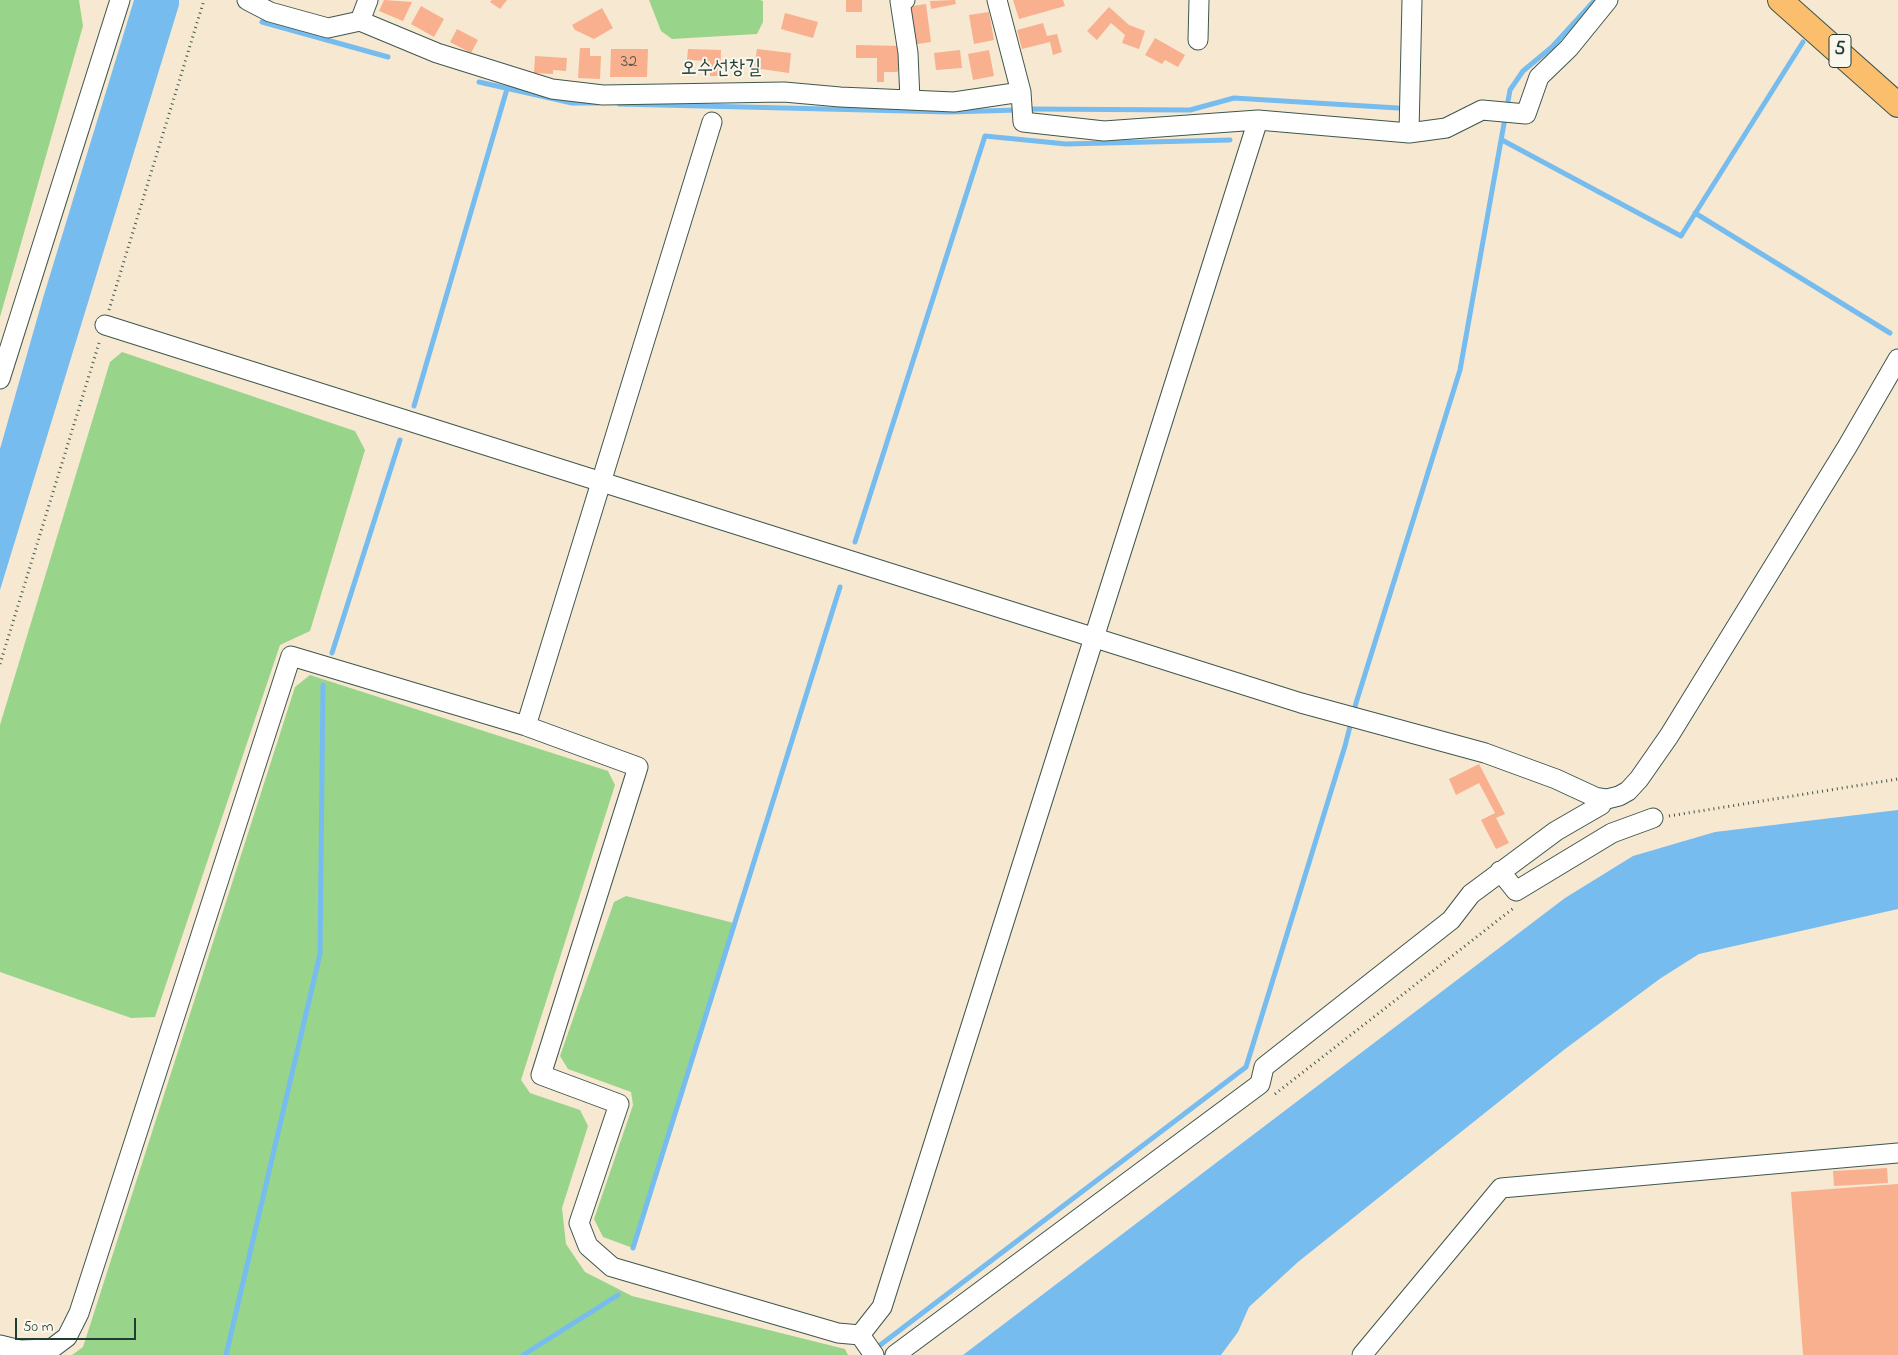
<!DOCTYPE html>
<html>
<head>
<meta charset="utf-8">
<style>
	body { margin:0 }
	#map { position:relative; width:1898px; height:1355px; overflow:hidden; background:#f7e8d2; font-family:"Indie Flower",sans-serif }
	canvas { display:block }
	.scale { position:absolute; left:15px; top:1318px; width:121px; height:22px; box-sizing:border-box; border:2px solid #1f3d34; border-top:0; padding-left:6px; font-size:15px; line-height:18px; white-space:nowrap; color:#1f3d34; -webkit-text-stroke:4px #fbf7ec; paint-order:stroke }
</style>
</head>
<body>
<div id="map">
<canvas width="1898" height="1355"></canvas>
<div class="scale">50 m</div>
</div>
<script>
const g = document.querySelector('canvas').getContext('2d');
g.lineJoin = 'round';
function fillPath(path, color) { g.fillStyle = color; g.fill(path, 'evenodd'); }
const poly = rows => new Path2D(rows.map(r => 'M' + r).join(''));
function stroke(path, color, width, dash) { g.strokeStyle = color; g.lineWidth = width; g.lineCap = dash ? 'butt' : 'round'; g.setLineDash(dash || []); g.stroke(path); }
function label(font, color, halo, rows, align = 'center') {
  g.font = font + ' "Indie Flower","Poor Story",sans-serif'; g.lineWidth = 4; g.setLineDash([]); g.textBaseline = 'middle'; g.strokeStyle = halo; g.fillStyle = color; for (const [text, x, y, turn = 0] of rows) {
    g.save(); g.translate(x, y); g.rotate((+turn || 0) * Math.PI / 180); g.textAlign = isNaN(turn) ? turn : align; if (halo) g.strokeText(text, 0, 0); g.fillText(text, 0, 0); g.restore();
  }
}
const green = poly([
	[0,0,79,0,83,26,0,317],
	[649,0,760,0,763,1,763,22,757,34,672,39,661,31],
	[122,352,355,431,365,450,310,631,280,645,155,1017,131,1018,0,972,0,725,110,362],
	[310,675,608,771,615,785,521,1080,530,1093,580,1110,588,1126,562,1208,566,1244,585,1272,632,1296,845,1349,848,1355,72,1355,83,1347,295,687],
	[626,896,734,923,633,1248,603,1237,594,1219,633,1105,631,1092,568,1069,560,1056,614,902]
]);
const water = poly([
	[134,0,179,0,179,5,0,590,0,449,43,298],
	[1898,810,1898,909,1699,954,1661,978,1565,1049,1298,1262,1249,1307,1238,1332,1221,1355,963,1355,1565,898,1633,856,1715,832]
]);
const stream = poly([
	[262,22,388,57],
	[479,82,572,103,598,103],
	[619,104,949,112,1018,110],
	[1027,109,1190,110,1234,98,1398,108],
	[1502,140,1681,236,1803,42],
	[1695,213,1890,333],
	[414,406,507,89],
	[855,542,985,136,1066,144,1230,140],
	[332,653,400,440],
	[633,1248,840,587],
	[875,1349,1246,1067,1345,746,1356,703,1460,370,1510,90,1523,71,1552,47,1595,0],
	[226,1355,320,954,323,685],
	[523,1355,618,1295]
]);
const building = poly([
	[384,0,412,2,403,21,379,11],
	[492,0,507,0,500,9,490,2],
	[846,0,862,0,862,12,846,12],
	[955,0,956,4,931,9,930,1],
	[1013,0,1063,0,1065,6,1019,19],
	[926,4,931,42,911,45,906,7],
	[421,6,444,19,434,37,411,24],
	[1109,7,1129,25,1145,31,1139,49,1122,43,1125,35,1111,23,1097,40,1087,31],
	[602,8,613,28,594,39,575,30,572,25],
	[989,12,994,40,974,44,969,15],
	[785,13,818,22,813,38,781,29],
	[1043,23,1047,36,1057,34,1062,52,1053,55,1050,42,1022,49,1017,30],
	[457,29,478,40,471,53,450,42],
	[1155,38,1185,55,1178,67,1165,60,1162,64,1145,55],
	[856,45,902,46,902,67,897,72,884,72,884,82,877,82,877,58,856,58],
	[580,48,590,48,590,56,601,56,600,79,578,78],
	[611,49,648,49,647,77,610,77],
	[688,49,721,50,720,76,710,76,710,61,687,60],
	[757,49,791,53,789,73,754,68],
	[960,50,962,68,936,70,934,53],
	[989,50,994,76,973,80,968,54],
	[535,56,567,58,566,71,553,70,553,74,534,73],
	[1479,764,1505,814,1496,818,1509,843,1496,849,1481,820,1495,813,1479,783,1456,795,1449,779],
	[1887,1168,1888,1183,1834,1186,1833,1171],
	[1898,1184,1898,1355,1803,1355,1791,1192]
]);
const path = poly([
	[109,310,204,0],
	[0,664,100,340],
	[1669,816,1898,779],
	[1275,1094,1515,907]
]);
const minor = poly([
	[247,0,270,12,328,28,360,21],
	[368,0,360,21,437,53,552,89,603,95,784,92,840,97,954,102,1021,92,997,0],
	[905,0,900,1,908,53,910,100],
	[1198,40,1199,0],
	[1021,92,1023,122,1104,131,1258,120,1409,133,1446,128,1482,110,1526,114,1539,77,1569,48,1608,0],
	[1409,133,1412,0],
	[105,325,1301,703,1485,753,1556,779,1595,797,1607,799,1619,796,1628,791,1639,779,1669,736,1847,447,1898,359],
	[0,379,120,0],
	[526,726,712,122],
	[1500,871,1516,891,1612,833,1653,818],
	[860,1335,874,1355],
	[0,1345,20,1350,51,1349,67,1337,79,1313,291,656,526,726,638,767,541,1075,619,1104,579,1223,588,1246,612,1267,838,1333,860,1335,882,1307,1258,120],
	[895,1355,1260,1084,1264,1067,1451,920,1471,894,1556,831,1601,805,1601,798],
	[1362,1355,1501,1188,1898,1153]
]);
const major = poly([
	[1780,0,1898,105]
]);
const numberNames = [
	["32",629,63]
];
const shields = [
	[1840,51,22]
];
const shieldNames = [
	["5",1840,51]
];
const streetNames = [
	["오수선창길",721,70,-1]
];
fillPath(green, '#98d58a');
fillPath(water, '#77bcee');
stroke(stream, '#77bcee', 5);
fillPath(building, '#f9b08e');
stroke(minor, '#3f574c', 21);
stroke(major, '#3f574c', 26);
stroke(path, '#3f574c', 3, [1, 4]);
stroke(minor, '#fff', 19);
stroke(major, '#fabe6d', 24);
label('18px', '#565a4a', null, numberNames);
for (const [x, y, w] of shields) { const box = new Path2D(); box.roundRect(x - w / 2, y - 16.5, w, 33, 4); g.fillStyle = '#fbf7ec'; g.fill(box); stroke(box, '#1f3d34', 1); }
label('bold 19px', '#1f3d34', null, shieldNames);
label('20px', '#1f3d34', '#fbf7ec', streetNames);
</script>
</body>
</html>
